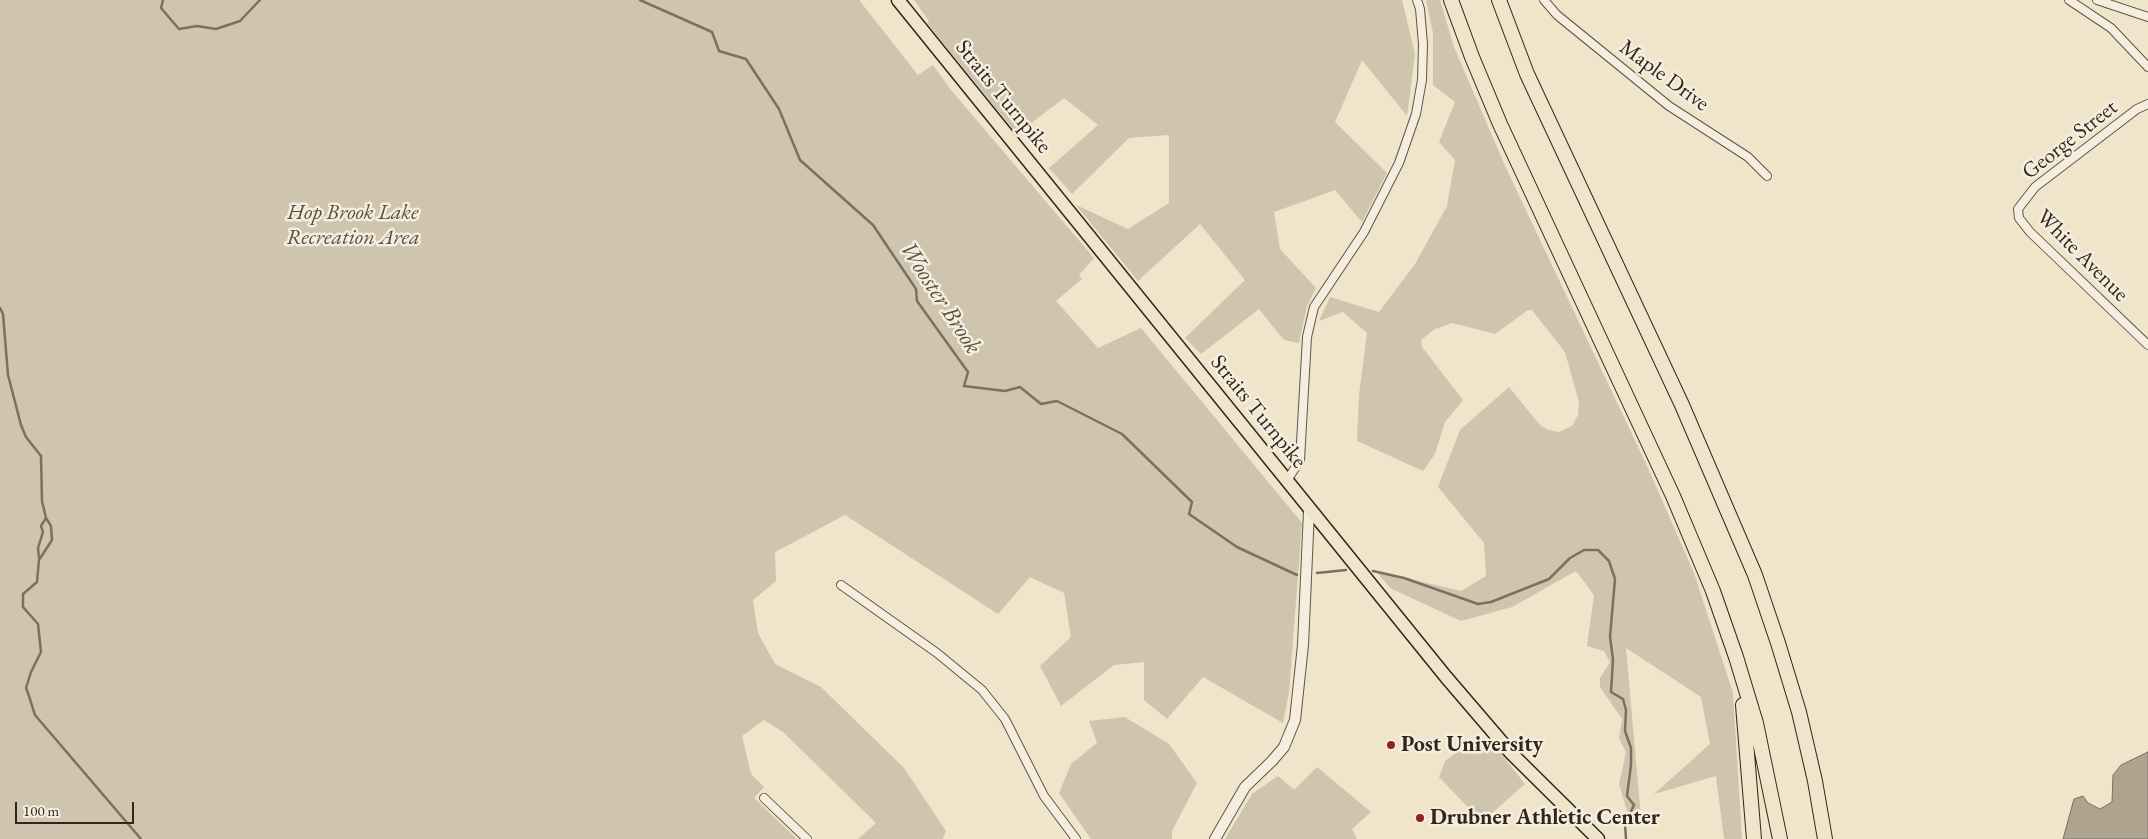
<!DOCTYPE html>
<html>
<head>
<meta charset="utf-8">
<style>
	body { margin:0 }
	#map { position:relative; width:2148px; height:839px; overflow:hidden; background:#f0e4ca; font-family:"EB Garamond",serif }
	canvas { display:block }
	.scale { position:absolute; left:15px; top:802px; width:119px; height:22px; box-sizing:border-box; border:2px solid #2f261d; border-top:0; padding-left:6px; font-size:15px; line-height:18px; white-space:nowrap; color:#2f261d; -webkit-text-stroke:4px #f5eddd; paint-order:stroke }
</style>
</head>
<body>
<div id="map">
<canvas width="2148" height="839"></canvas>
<div class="scale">100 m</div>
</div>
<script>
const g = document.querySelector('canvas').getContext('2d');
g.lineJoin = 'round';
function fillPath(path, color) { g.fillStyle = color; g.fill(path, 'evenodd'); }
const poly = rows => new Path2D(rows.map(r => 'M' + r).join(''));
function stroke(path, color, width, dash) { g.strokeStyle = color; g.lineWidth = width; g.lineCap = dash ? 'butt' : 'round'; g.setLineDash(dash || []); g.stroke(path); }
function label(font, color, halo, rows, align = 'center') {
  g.font = font + ' "EB Garamond",serif'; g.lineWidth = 5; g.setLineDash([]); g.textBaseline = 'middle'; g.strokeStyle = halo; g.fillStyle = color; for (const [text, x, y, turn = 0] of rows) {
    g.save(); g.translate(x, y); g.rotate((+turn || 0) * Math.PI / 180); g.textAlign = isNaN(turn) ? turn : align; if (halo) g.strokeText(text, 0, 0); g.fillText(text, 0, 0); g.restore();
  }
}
const green = poly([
	[0,0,859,0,918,75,933,65,951,90,1094,258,1079,275,1082,279,1056,301,1098,348,1141,328,1302,523,1289,693,1283,723,1203,677,1167,719,1144,700,1144,662,1114,665,1061,706,1040,666,1071,637,1064,593,1030,577,998,614,845,515,775,552,776,581,753,600,758,633,775,664,821,687,904,768,946,831,943,839,858,839,876,823,783,732,764,720,742,736,751,774,764,787,754,798,797,839,0,839],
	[914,0,1402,0,1415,54,1407,116,1362,60,1335,122,1387,173,1362,222,1335,190,1274,212,1280,249,1316,288,1307,306,1299,343,1284,340,1259,309,1201,354,1185,338,1245,280,1200,224,1138,281,1076,205,1128,229,1169,203,1169,135,1129,138,1072,194,1049,168,1098,125,1064,98,1017,134,927,23,929,21],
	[1426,0,1440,0,1454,47,1506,168,1648,468,1694,573,1733,693,1742,839,1724,839,1716,776,1654,794,1710,744,1701,697,1626,648,1641,818,1630,821,1619,784,1626,752,1619,738,1622,719,1600,687,1600,678,1610,662,1604,651,1587,646,1594,595,1576,571,1512,607,1461,621,1390,588,1376,571,1461,591,1486,576,1484,543,1438,487,1460,430,1509,387,1540,425,1548,430,1559,432,1572,426,1578,415,1579,402,1565,352,1532,310,1528,310,1495,334,1452,323,1435,329,1421,340,1422,347,1463,400,1445,422,1435,454,1423,471,1357,441,1359,395,1367,333,1343,312,1319,321,1330,297,1379,312,1415,264,1447,206,1455,160,1439,142,1455,102,1433,85,1433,33],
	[1125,717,1169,744,1197,783,1172,831,1172,839,1091,839,1059,793,1071,764,1097,743,1089,721],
	[1491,741,1525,784,1482,822,1439,777,1445,761,1468,744],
	[1317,767,1371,812,1352,829,1357,839,1225,839,1252,794,1278,776,1294,790]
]);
const water = poly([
	[2148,752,2148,839,2063,839,2074,799,2083,796,2088,803,2100,809,2112,802,2113,775,2121,765,2148,752]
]);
const stream = poly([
	[163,0,161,8,179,29,197,26,216,29,240,21,260,0],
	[640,0,712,32,719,51,746,59,779,109,800,160,873,225,916,289,917,301,968,372,964,386,1005,391,1020,387,1041,404,1057,401,1122,434,1192,502,1189,514,1237,547,1297,575],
	[0,308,3,314,8,375,21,425,26,437,41,456,42,501,46,518,51,526,52,540,39,560,37,582,23,594,23,607,38,624,41,652,31,672,26,688,28,693,35,715,141,839],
	[39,558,38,548,43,532,41,526,46,518],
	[1373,571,1404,578,1478,604,1491,602,1549,579,1570,558,1584,550,1598,550,1609,561,1615,579,1610,637,1613,659,1611,692,1623,699,1626,710,1625,731,1631,748,1631,765,1627,796,1634,805,1625,824,1626,839],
	[1317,573,1346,570]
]);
const minor = poly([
	[1544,0,1557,15,1669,106,1748,157,1767,176],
	[2069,0,2111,28,2148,67],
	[2097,0,2148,17],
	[2148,104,2137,109,2035,187,2018,209,2019,218,2030,232,2148,345],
	[1288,479,1300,460,1307,337,1314,307,1364,232,1399,163,1416,114,1422,80,1423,44,1420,9,1417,0],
	[841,585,937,653,982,690,1005,719,1044,796,1076,839],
	[764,798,807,839]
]);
const tertiary = poly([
	[1215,839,1245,787,1272,761,1284,747,1295,720,1303,645,1309,511]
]);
const primary = poly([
	[898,0,1446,677,1512,754,1598,839]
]);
const motorway = poly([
	[1451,0,1472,57,1500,124,1673,496,1713,591,1736,657,1756,723,1780,839],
	[1499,0,1527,74,1682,405,1755,575,1778,643,1799,712,1815,781,1825,839],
	[1743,705,1754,839]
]);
const markers = [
	[1391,745,5,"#8f2418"],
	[1420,818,5,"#8f2418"]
];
const streetNames = [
	["Maple Drive",1664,76,36],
	["Straits Turnpike",1003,97,51],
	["George Street",2070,140,-38],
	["White Avenue",2082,256,45],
	["Straits Turnpike",1258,412,51]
];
const parkNames = [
	["Hop Brook Lake",353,213],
	["Recreation Area",353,238]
];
const poiNames = [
	["Post University",1401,745],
	["Drubner Athletic Center",1430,818]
];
const waterNames = [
	["Wooster Brook",940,298,57]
];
fillPath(green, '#cfc4ad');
fillPath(water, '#aea38f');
stroke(water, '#7b7161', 1);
stroke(stream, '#7b7161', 2.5);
stroke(minor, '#5f5648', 10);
stroke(tertiary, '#5f5648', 12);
stroke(primary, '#2f261d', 15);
stroke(motorway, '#2f261d', 16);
stroke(minor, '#f5eddd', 8);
stroke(tertiary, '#f5eddd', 10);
stroke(primary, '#f0e4ca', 12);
stroke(motorway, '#f0e4ca', 14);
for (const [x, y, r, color] of markers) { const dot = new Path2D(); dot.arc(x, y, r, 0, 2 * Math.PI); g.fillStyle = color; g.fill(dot); stroke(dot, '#f5eddd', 2); }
label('22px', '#2f261d', '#f5eddd', streetNames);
label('italic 22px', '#574e41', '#f5eddd', parkNames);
label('bold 22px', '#2f261d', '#f5eddd', poiNames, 'left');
label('italic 24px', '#5b5245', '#f5eddd', waterNames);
</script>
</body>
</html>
